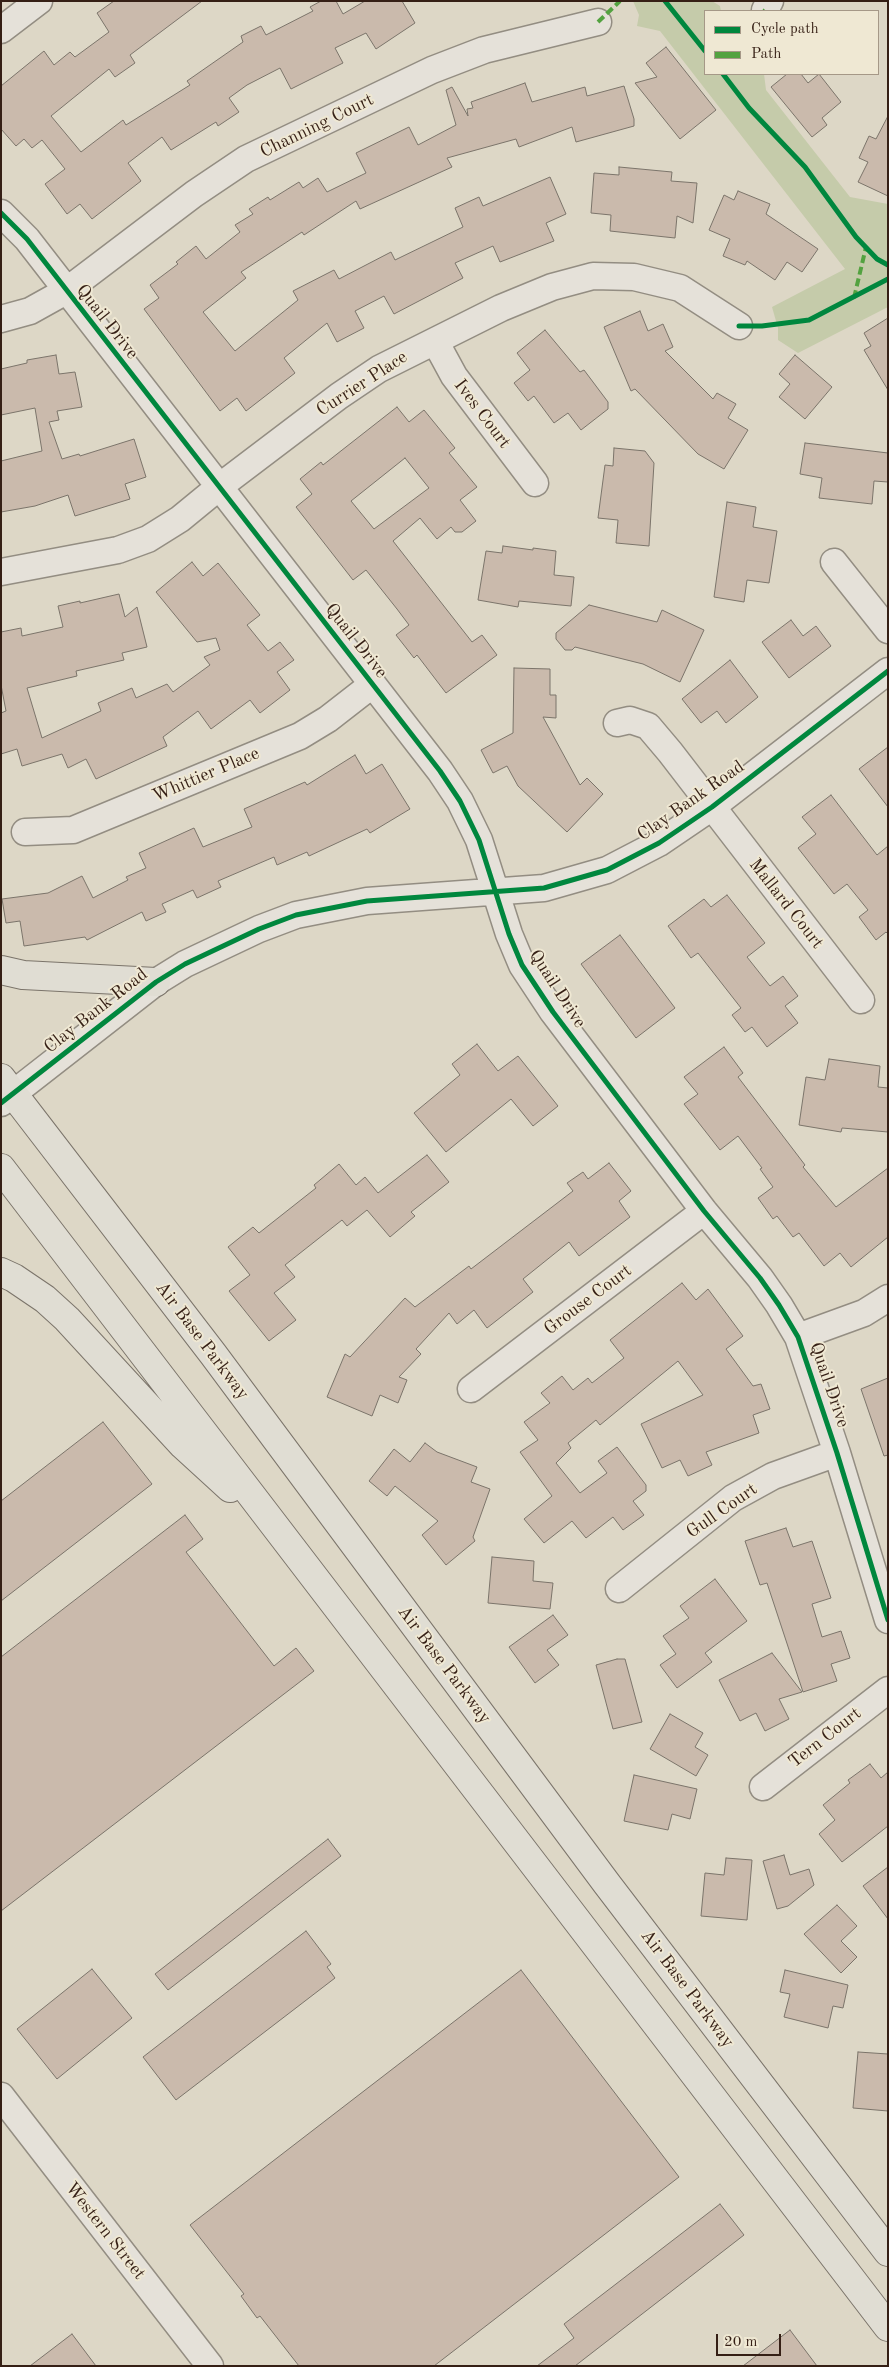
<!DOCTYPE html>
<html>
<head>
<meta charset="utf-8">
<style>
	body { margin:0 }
	#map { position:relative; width:889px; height:2367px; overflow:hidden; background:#ddd7c6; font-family:"Old Standard TT",serif }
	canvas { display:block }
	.frame { position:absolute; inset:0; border:2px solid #351f15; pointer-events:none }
	.legend { position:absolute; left:704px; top:10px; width:175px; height:65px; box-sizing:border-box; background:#efe8d3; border:1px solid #a59887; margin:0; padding:6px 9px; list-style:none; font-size:15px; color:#351f15 }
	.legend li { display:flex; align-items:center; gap:10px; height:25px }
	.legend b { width:25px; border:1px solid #a59887 }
	.scale { position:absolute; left:716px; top:2334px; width:65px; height:22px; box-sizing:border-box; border:2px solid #351f15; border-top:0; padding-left:6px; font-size:15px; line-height:18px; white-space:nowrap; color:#351f15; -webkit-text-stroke:4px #efe8d3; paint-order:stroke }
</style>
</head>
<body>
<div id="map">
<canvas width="889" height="2367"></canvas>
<div class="frame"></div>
<ul class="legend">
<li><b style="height:6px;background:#00873e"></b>Cycle path</li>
<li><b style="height:6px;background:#53a240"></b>Path</li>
</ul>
<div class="scale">20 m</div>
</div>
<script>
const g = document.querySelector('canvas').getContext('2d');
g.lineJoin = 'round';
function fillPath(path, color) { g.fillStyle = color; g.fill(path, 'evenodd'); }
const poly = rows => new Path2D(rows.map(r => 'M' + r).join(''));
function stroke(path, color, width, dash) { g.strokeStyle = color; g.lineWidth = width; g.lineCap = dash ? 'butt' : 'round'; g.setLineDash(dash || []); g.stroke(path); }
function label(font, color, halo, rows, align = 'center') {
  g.font = font + ' "Old Standard TT",serif'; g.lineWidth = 4; g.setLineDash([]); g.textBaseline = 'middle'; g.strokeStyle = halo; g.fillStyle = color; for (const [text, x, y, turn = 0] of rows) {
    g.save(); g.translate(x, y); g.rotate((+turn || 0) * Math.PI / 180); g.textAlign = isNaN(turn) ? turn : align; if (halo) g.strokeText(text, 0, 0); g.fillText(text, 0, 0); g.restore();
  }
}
const green = poly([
	[633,1,712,1,720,6,721,11,705,11,705,74,764,74,766,90,850,197,888,204,888,307,798,353,778,340,778,328,772,307,845,269,660,31,637,26,639,15]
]);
const building = poly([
	[114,1,202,1,130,55,135,63,115,77,109,69,51,116,81,152,123,120,126,125,190,85,187,81,243,42,241,36,261,26,266,35,313,11,310,7,321,1,336,1,343,14,365,1,402,1,415,23,376,49,366,33,335,48,343,63,291,89,280,68,247,85,229,98,239,112,218,126,216,122,171,150,162,137,128,163,141,181,92,219,80,204,67,214,45,184,65,169,42,140,32,148,24,139,16,146,1,129,1,86,44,51,54,65,70,52,75,57,109,32,97,13,114,1],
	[666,47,716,110,680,139,635,83,657,77,646,63,666,47],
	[787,74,801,74,808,83,819,74,841,102,822,118,827,125,812,137,771,87,787,74],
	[525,83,532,102,585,87,587,96,624,86,634,119,634,126,576,142,572,127,519,147,516,139,447,158,452,167,360,209,356,201,304,235,302,232,241,272,246,278,203,312,235,351,298,300,293,291,334,270,339,279,391,252,395,260,463,227,455,208,479,197,483,206,550,177,566,214,546,223,554,241,500,262,493,246,455,263,463,278,394,314,384,296,355,311,364,328,337,342,327,323,284,358,295,373,246,411,237,398,220,411,144,309,159,298,150,285,178,264,176,262,196,246,206,259,240,232,235,225,253,214,249,209,268,197,270,200,299,182,303,188,318,178,327,192,366,173,356,153,409,127,418,145,456,125,446,90,452,87,468,116,467,109,473,108,471,102,525,83],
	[888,116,888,196,858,182,868,162,859,158,869,136,876,139,888,116],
	[619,167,672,172,671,181,697,183,693,223,677,216,675,238,610,231,611,215,591,213,594,173,619,175,619,167],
	[738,191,770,204,766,214,818,249,802,272,787,262,775,280,747,261,745,265,723,256,730,239,709,230,724,195,734,200,738,191],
	[640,311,648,331,663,324,673,347,665,351,713,399,717,393,736,404,728,418,748,430,724,469,698,454,635,389,631,391,604,327,640,311],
	[888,318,888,390,864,350,871,346,864,333,888,318],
	[545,330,580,372,584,370,608,402,608,409,581,430,568,413,554,423,534,396,528,401,514,383,530,370,517,353,545,330],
	[56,355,59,374,75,372,82,407,57,411,59,420,49,422,62,459,79,454,80,456,134,439,146,477,125,484,130,499,75,516,68,495,35,506,1,512,1,461,42,451,35,408,1,415,1,369,27,363,27,360,56,355],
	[795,355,832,387,805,419,779,397,790,384,779,374,795,355],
	[397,407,409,422,424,410,455,448,449,453,477,487,460,500,476,521,462,532,455,532,451,527,437,539,420,518,393,541,472,642,482,635,497,655,446,693,417,655,414,658,396,635,409,625,397,609,366,570,353,580,296,507,312,494,300,479,321,462,323,465,397,407],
	[405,458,429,488,374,529,351,501,405,458],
	[805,443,888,453,888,482,874,481,872,504,819,498,822,478,800,474,805,443],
	[614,448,645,451,654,463,649,546,616,543,618,520,598,518,605,465,613,466,614,448],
	[727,502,756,507,753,527,777,531,769,583,747,580,744,602,714,597,727,502],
	[503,546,533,550,533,548,556,551,554,575,574,577,571,606,519,601,518,607,478,600,486,551,502,553,503,546],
	[192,562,203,576,218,563,260,615,247,625,268,651,280,642,294,660,277,672,290,690,260,713,250,700,211,729,198,711,163,737,167,746,96,779,86,759,68,768,62,754,22,766,17,749,1,754,1,713,6,711,1,685,1,632,21,628,22,636,63,627,58,606,80,601,80,603,119,594,125,617,137,607,147,647,122,653,124,660,76,671,77,676,27,688,42,738,101,711,98,703,132,688,136,698,167,684,173,692,210,665,204,657,220,650,216,638,197,642,156,592,192,562],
	[589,605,657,622,662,610,704,630,680,682,643,664,575,647,572,650,565,650,556,639,556,633,589,605],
	[791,620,803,636,816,626,831,646,789,678,762,642,791,620],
	[730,660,758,697,726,723,717,711,701,723,682,699,730,660],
	[514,668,550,669,550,695,556,695,556,718,543,717,580,785,587,778,603,794,567,832,518,786,507,766,493,773,481,750,513,733,514,668],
	[888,747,888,807,859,769,888,747],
	[355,755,366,774,382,764,410,809,370,833,367,829,309,856,307,852,277,865,274,857,218,881,221,887,197,898,193,890,162,904,166,912,146,921,142,912,87,940,85,937,24,946,20,921,6,923,2,899,48,893,82,876,93,898,128,880,126,877,146,868,139,853,194,828,203,847,252,827,244,809,305,782,307,785,355,755],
	[831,795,877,855,888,846,888,934,886,932,876,940,859,917,868,910,847,884,834,894,798,848,816,834,802,817,831,795],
	[727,895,765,943,747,957,770,986,783,976,798,996,785,1006,798,1023,767,1047,752,1027,745,1032,732,1015,741,1008,698,953,691,958,668,926,704,899,711,907,727,895],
	[620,935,675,1008,636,1038,581,964,620,935],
	[477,1044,498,1071,518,1056,558,1106,533,1126,511,1099,446,1152,414,1113,460,1075,452,1064,477,1044],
	[724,1047,743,1073,738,1077,805,1165,803,1167,836,1207,888,1168,888,1237,851,1267,840,1253,824,1266,799,1233,793,1237,777,1216,773,1219,758,1198,773,1187,760,1169,762,1168,738,1136,720,1150,684,1104,698,1094,684,1077,724,1047],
	[829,1059,880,1066,878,1087,888,1088,888,1132,842,1128,841,1132,799,1125,806,1077,825,1080,829,1059],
	[427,1155,449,1182,411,1212,415,1216,390,1237,367,1210,347,1226,342,1220,285,1265,295,1277,274,1293,296,1320,269,1341,229,1291,250,1275,228,1247,253,1227,259,1233,316,1188,314,1185,339,1164,356,1185,365,1177,378,1193,427,1155],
	[609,1163,631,1191,619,1201,630,1217,579,1256,569,1242,523,1279,533,1292,487,1328,474,1310,457,1324,449,1313,416,1349,421,1354,399,1377,407,1380,398,1403,380,1395,372,1416,327,1397,345,1354,350,1357,405,1298,415,1307,469,1266,471,1269,573,1191,567,1183,583,1172,588,1179,609,1163],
	[682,1283,696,1300,708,1289,743,1336,726,1349,753,1386,761,1384,770,1409,753,1415,759,1433,706,1452,712,1465,688,1476,680,1460,662,1468,641,1424,703,1395,678,1361,600,1425,596,1420,568,1443,571,1448,556,1463,580,1493,607,1473,598,1461,617,1447,646,1485,646,1491,633,1501,644,1515,623,1530,613,1517,586,1538,572,1521,544,1543,524,1519,552,1496,520,1452,538,1440,524,1422,550,1403,541,1393,562,1376,573,1390,588,1378,592,1383,624,1358,610,1340,682,1283],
	[888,1378,888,1455,884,1456,861,1389,888,1378],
	[103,1422,152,1484,1,1601,1,1501,103,1422],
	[425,1443,437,1452,477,1467,471,1482,490,1489,473,1537,475,1541,446,1565,422,1535,438,1521,395,1486,387,1496,369,1481,394,1449,410,1462,425,1443],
	[185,1515,203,1539,186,1552,274,1666,296,1648,314,1671,1,1911,1,1657,185,1515],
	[786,1528,793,1547,812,1541,831,1598,812,1604,822,1637,841,1631,850,1658,831,1664,837,1681,803,1692,767,1583,760,1585,745,1541,786,1528],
	[492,1557,534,1561,533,1581,553,1583,550,1609,488,1603,492,1557],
	[715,1579,747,1621,705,1653,712,1662,677,1688,660,1665,676,1654,663,1636,689,1618,680,1606,715,1579],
	[553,1615,568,1635,547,1650,559,1665,535,1683,509,1647,553,1615],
	[772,1653,802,1692,779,1699,789,1719,765,1731,756,1713,740,1721,719,1680,772,1653],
	[617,1659,625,1659,642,1722,613,1729,596,1665,617,1659],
	[670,1714,703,1733,695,1747,708,1755,696,1776,650,1749,670,1714],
	[870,1764,881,1778,888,1772,888,1826,842,1862,819,1834,835,1820,823,1805,850,1783,848,1780,870,1764],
	[634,1775,697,1789,690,1819,672,1814,668,1830,624,1821,634,1775],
	[328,1839,341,1856,168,1990,155,1974,328,1839],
	[784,1855,790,1875,809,1869,814,1885,788,1906,777,1909,763,1861,784,1855],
	[726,1858,752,1860,747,1920,701,1916,705,1873,724,1875,726,1858],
	[888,1867,888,1919,863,1886,888,1867],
	[837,1905,857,1926,841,1941,857,1957,841,1973,804,1934,837,1905],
	[306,1931,331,1964,327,1967,335,1978,176,2100,143,2057,306,1931],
	[92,1969,132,2018,57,2079,17,2029,92,1969],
	[521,1970,679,2177,434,2366,299,2366,260,2316,257,2318,241,2296,244,2294,190,2225,521,1970],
	[785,1970,848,1985,843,2008,833,2006,828,2028,784,2017,790,1994,780,1992,785,1970],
	[858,2052,888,2054,888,2111,853,2108,858,2052],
	[720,2204,744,2235,575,2366,537,2366,574,2338,564,2324,720,2204],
	[790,2330,817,2366,743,2366,790,2330],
	[72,2334,96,2366,30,2366,72,2334]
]);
const minor = poly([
	[765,10,770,1],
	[1,30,39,1],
	[1,213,27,239,440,771,460,801,479,840,509,934,522,965,553,1012,704,1211,760,1278,779,1305,798,1337,837,1453,888,1620],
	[1,319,30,311,66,291,194,194,246,159,432,70,484,50,598,22],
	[435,341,454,376,535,483],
	[834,562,888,630],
	[1,572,118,550,148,539,180,519,219,487,339,396,379,369,501,308,552,287,593,276,634,277,680,288,739,326],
	[617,723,630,720,648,726,670,752,861,1000],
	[25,832,73,830,300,736,328,719,373,684],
	[1,1103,156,982,185,964,259,929,296,915,367,901,544,888,607,870,659,843,712,807,888,671],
	[798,1337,864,1313,888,1298],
	[471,1389,704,1211],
	[619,1589,733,1498,773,1476,837,1453],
	[763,1787,888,1690],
	[1,2096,210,2366]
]);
const major = poly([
	[1,970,23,975,156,982],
	[1,1078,213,1354,607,1884,888,2252],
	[1,1168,888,2327],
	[1,1272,14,1278,45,1299,67,1319,183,1445,230,1488]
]);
const quiet = poly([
	[764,11,765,10],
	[598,22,620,1],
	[854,298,866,247]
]);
const cycleway = poly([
	[665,1,705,51],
	[723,74,749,108,805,167,856,237,877,259,888,265],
	[1,213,27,239,440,771,460,801,479,840,509,934,522,965,553,1012,704,1211,760,1278,779,1305,798,1337,837,1453,888,1620],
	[739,326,762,326,809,320,888,279],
	[1,1103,156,982,185,964,259,929,296,915,367,901,544,888,607,870,659,843,712,807,888,671]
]);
const streetNames = [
	["Channing Court",317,126,-26],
	["Quail Drive",107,322,52],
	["Currier Place",362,384,-33],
	["Ives Court",482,414,53],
	["Quail Drive",356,641,52],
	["Whittier Place",206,775,-23],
	["Clay Bank Road",691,801,-35],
	["Mallard Court",786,904,52],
	["Quail Drive",557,989,57],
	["Clay Bank Road",96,1011,-38],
	["Grouse Court",588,1300,-37],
	["Air Base Parkway",202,1341,53],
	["Quail Drive",829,1385,71],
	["Gull Court",722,1511,-35],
	["Air Base Parkway",444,1665,53],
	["Tern Court",825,1738,-38],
	["Air Base Parkway",687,1989,53],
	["Western Street",105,2231,52]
];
fillPath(green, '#c5cbaa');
fillPath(building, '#cabaac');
stroke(building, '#7b746a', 1);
stroke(minor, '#938d82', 29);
stroke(major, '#7b746a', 30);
stroke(minor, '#e5e1d9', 26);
stroke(major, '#e0ddd3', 28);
stroke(quiet, '#53a240', 4, [8, 4]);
stroke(cycleway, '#00873e', 5);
label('18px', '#351f15', '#efe8d3', streetNames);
</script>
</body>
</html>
